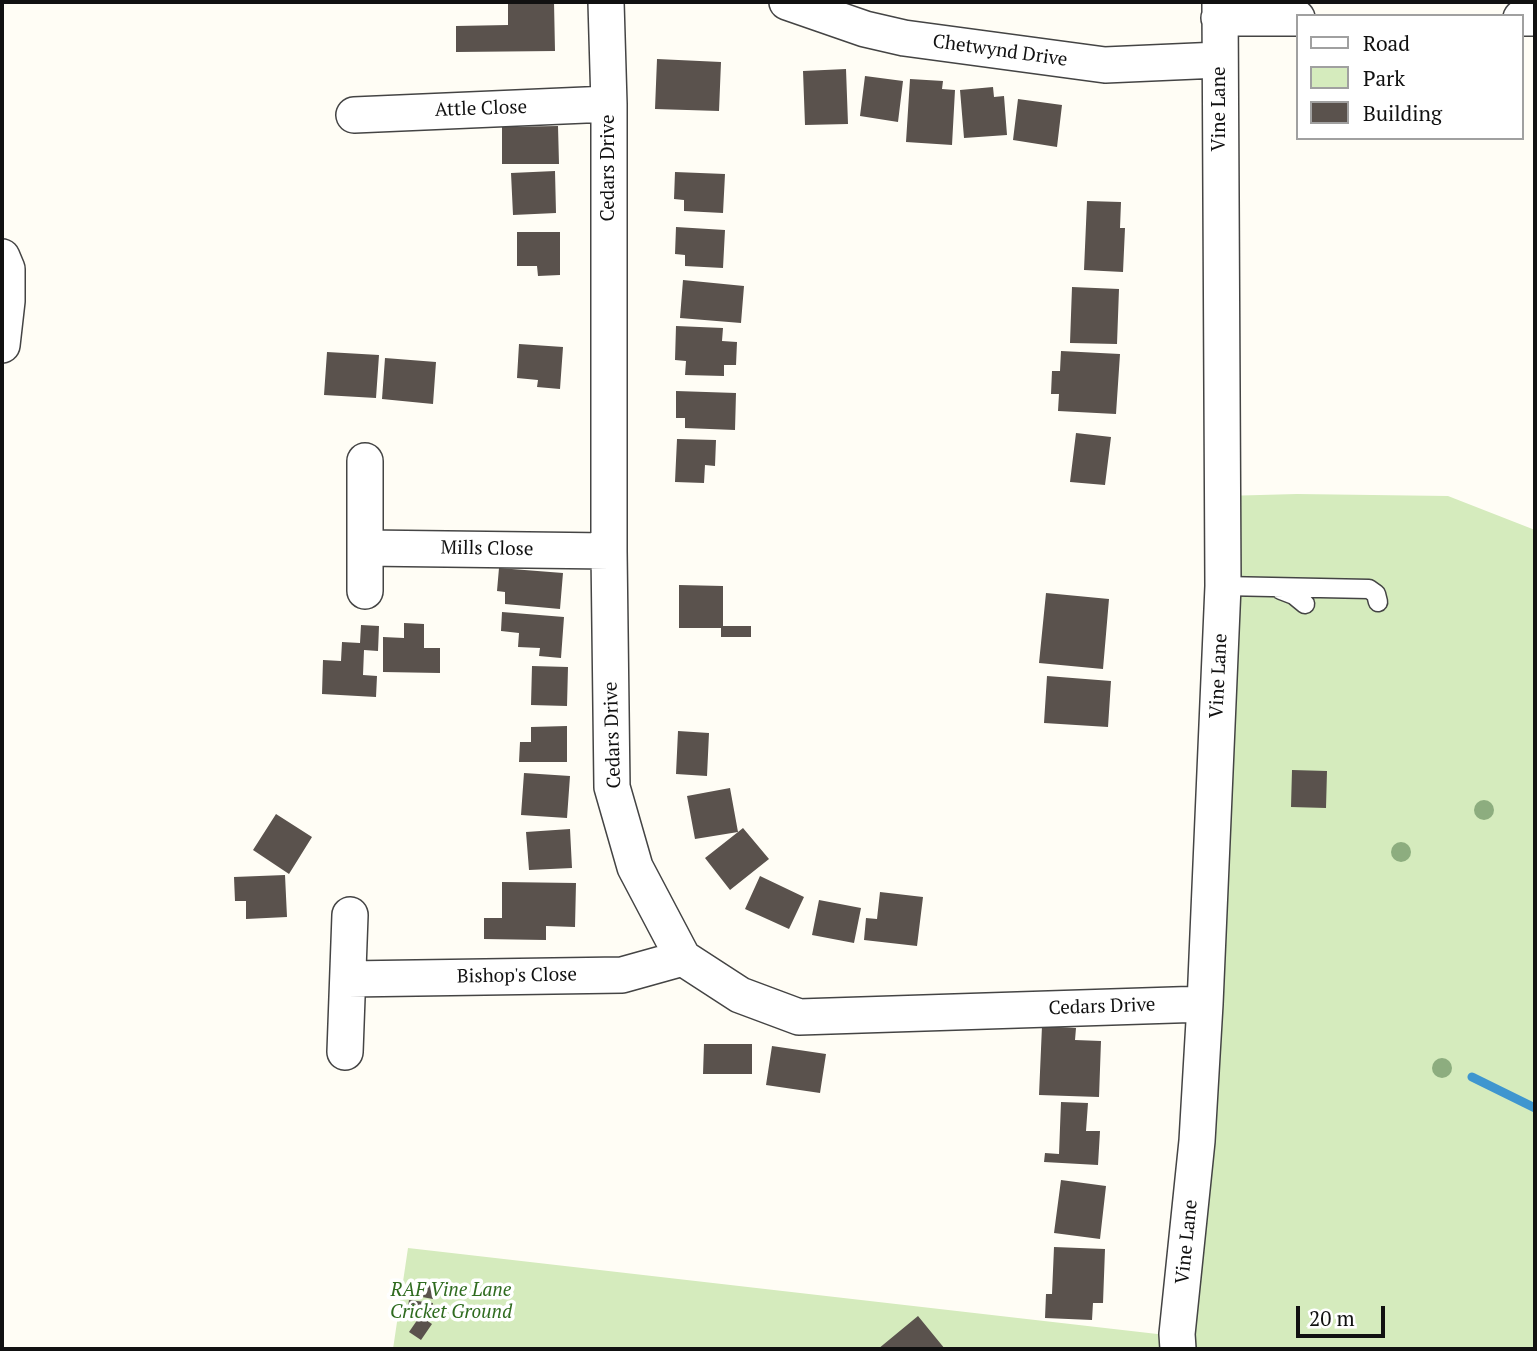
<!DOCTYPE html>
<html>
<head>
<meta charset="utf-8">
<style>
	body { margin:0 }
	#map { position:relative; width:1537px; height:1351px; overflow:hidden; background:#fffdf5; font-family:"PT Serif",serif }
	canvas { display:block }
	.frame { position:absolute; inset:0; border:4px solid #111; pointer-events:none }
	.legend { position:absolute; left:1296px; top:14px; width:228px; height:126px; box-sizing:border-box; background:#fff; border:2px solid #a0a0a0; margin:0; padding:9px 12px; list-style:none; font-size:21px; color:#111 }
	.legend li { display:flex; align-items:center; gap:14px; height:35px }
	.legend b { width:35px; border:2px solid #a0a0a0 }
	.scale { position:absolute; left:1296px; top:1306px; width:89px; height:32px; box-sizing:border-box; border:4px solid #111; border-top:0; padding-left:9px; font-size:21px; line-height:24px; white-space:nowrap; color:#111; -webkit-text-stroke:5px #fff; paint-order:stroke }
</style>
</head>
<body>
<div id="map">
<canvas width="1537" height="1351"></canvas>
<div class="frame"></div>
<ul class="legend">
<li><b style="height:9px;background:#fff"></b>Road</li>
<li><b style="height:19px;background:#d5ebbd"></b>Park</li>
<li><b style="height:19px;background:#5a524d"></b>Building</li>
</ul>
<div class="scale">20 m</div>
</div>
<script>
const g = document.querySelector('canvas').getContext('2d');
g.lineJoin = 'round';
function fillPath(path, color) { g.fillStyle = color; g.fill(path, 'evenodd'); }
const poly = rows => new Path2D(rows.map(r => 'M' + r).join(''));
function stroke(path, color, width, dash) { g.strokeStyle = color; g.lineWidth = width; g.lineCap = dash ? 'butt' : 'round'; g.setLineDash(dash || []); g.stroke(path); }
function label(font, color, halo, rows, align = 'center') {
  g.font = font + ' "PT Serif",serif'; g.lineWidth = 7; g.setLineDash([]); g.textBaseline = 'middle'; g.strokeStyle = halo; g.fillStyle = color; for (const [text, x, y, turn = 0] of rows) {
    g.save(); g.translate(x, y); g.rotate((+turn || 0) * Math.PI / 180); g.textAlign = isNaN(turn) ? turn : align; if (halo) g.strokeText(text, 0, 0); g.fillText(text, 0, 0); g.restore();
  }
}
const green = poly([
	[1297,494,1448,496,1535,530,1535,1349,1185,1349,1223,496],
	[408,1248,1166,1335,1165,1349,393,1349]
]);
const stream = poly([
	[1472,1077,1535,1108]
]);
const building = poly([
	[508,2,554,2,555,51,456,52,456,26,508,25],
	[657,59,721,62,719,111,655,109],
	[846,69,848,124,805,125,803,71],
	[865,76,903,81,898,122,860,116],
	[910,79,943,81,942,89,955,90,952,145,906,142],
	[993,87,994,97,1004,96,1007,135,964,138,960,90],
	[1018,99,1062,105,1057,147,1013,140],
	[558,126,559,164,502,164,502,127],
	[555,171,556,213,513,215,511,173],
	[675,172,725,174,723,213,684,211,684,200,674,199],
	[1087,201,1121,202,1120,228,1125,228,1123,272,1084,270],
	[676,227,725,230,723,268,685,266,685,255,675,254],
	[517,232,560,232,560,275,538,276,537,266,517,266],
	[683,280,744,286,741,323,680,318],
	[1072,287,1119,289,1117,344,1070,343],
	[676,326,723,328,722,341,737,342,736,365,724,365,724,376,685,375,686,361,675,360],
	[519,344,563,347,560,389,537,387,538,380,517,378],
	[1061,351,1120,354,1116,414,1058,411,1059,394,1051,394,1052,371,1060,371],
	[327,352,379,355,376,398,324,395],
	[385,358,436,362,433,404,382,399],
	[676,391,736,393,735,430,685,428,685,418,676,418],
	[1076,433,1111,437,1105,485,1070,482],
	[677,439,716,440,715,466,705,465,704,483,675,482],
	[499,568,563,573,560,609,505,604,505,592,497,591],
	[679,585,723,586,723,626,751,626,751,637,721,637,721,628,679,628],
	[1046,593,1109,599,1103,669,1039,663],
	[502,612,564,617,561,658,539,656,540,648,518,647,519,633,501,631],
	[404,623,424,624,424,648,440,648,440,673,383,672,383,637,404,638],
	[361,625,379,626,378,651,364,650,363,675,377,676,376,697,322,694,323,660,341,661,342,642,360,643],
	[532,666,568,667,567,706,531,705],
	[1047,676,1111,681,1108,727,1044,723],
	[567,726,567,762,519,762,520,742,531,742,531,727],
	[678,731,709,733,707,776,676,774],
	[1292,770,1327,771,1326,808,1291,807],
	[524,773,570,776,567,818,521,815],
	[730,788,738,832,743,828,769,859,730,890,705,858,738,832,695,839,687,796],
	[276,814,312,837,289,874,253,850],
	[570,829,572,868,529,870,526,832],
	[285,875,287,917,246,919,246,901,235,901,234,877],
	[760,876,804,897,789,929,745,909],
	[502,882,576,883,575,927,546,926,546,940,484,939,484,918,502,918],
	[880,892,923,897,917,946,864,940,866,918,877,919],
	[819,900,861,908,854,943,812,935],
	[1042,1026,1076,1028,1075,1040,1101,1041,1099,1097,1039,1095],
	[704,1044,752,1044,752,1074,703,1074],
	[772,1046,826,1054,820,1093,766,1085],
	[1061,1102,1088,1103,1086,1131,1100,1131,1098,1165,1044,1162,1045,1153,1059,1154],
	[1061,1180,1106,1186,1100,1239,1054,1233],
	[1054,1247,1105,1249,1103,1303,1093,1303,1092,1320,1045,1318,1046,1294,1052,1294],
	[413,1283,435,1286,433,1299,411,1295],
	[409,1300,433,1303,431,1317,407,1313],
	[420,1316,432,1324,421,1340,409,1332],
	[918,1316,945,1349,878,1349]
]);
const lane = poly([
	[1223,586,1369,589,1376,594,1378,602],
	[1281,590,1294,595,1305,604]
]);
const street = poly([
	[606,2,609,104,609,551,612,787,635,867,683,958,740,995,799,1017,1205,1004],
	[787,2,865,29,904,38,1105,65,1219,60],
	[1219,18,1297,18],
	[1521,18,1535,18],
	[354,115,609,104],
	[2,257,7,269,7,301,2,345],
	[365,461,365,591],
	[365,548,609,551],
	[348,979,622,975,683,958],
	[345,1052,350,915],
	[1178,1349,1177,1334,1197,1141,1205,1004,1223,586,1220,2]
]);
const trees = [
	[1484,810],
	[1401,852],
	[1442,1068]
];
const streetNames = [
	["Chetwynd Drive",1000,51,8],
	["Attle Close",481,109,-2],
	["Vine Lane",1220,109,-90],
	["Cedars Drive",609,168,-90],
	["Mills Close",487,549,1],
	["Vine Lane",1219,676,-87],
	["Cedars Drive",613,735,-92],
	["Bishop's Close",517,976,-1],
	["Cedars Drive",1102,1007,-2],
	["Vine Lane",1187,1242,-84]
];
const parkNames = [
	["RAF Vine Lane",451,1291],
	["Cricket Ground",451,1313]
];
fillPath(green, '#d5ebbd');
stroke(stream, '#3f96cf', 9);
fillPath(building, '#5a524d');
stroke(lane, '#444', 21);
stroke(street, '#444', 38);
stroke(lane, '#fff', 18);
stroke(street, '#fff', 35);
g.fillStyle = '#8dad7f';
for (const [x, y] of trees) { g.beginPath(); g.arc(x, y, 10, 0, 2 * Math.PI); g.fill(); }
label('19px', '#111', '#fff', streetNames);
label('italic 19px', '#2f6b1f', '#fff', parkNames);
</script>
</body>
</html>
